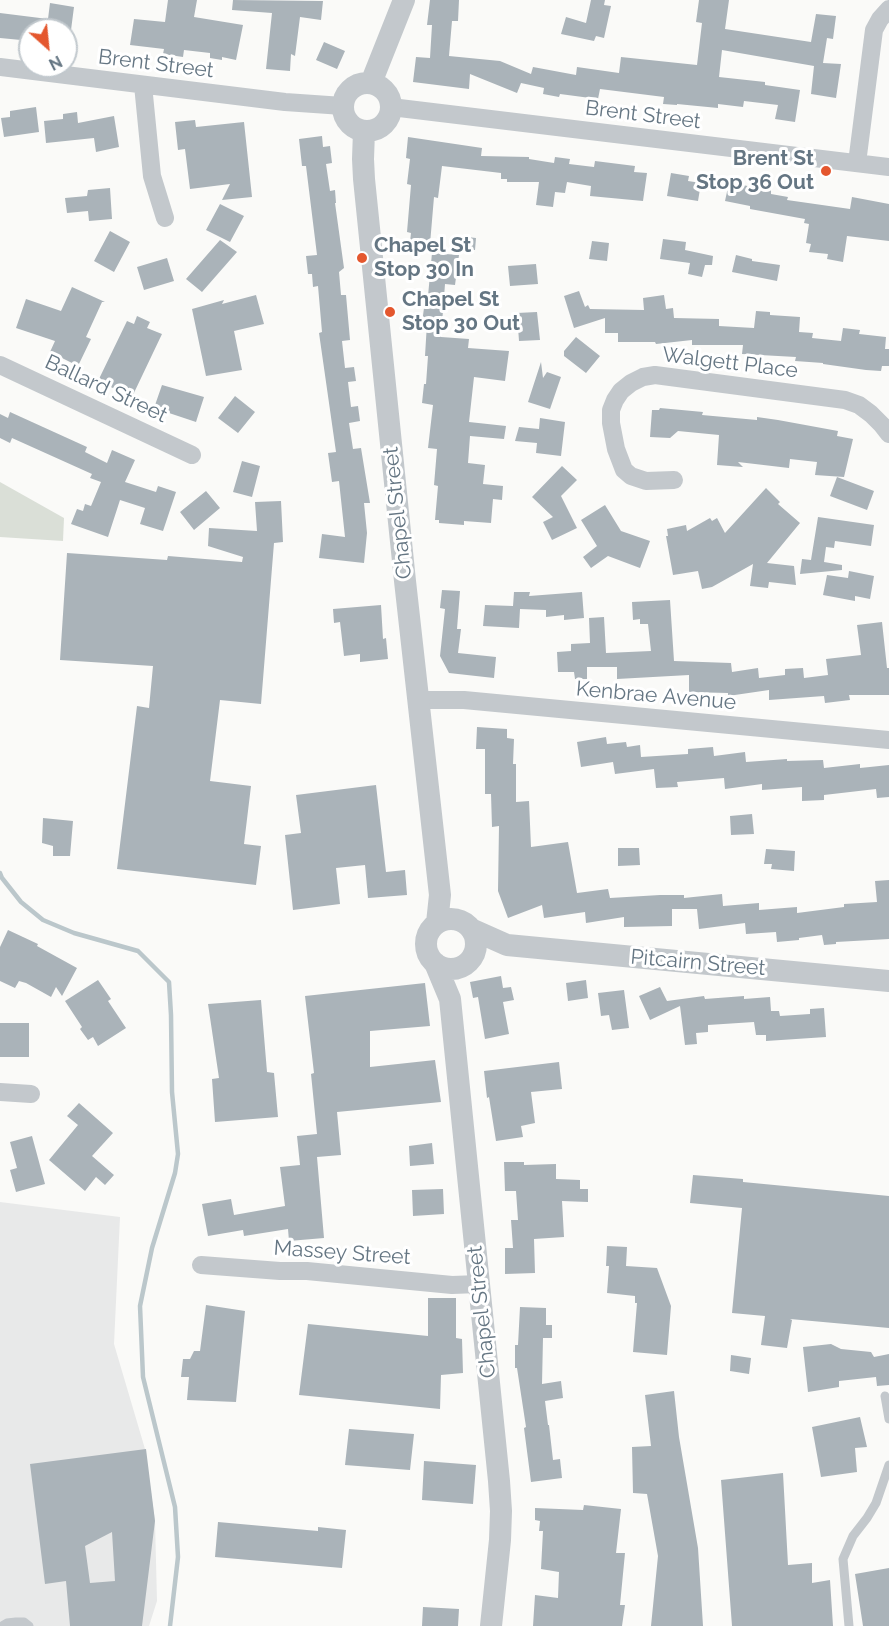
<!DOCTYPE html>
<html>
<head>
<meta charset="utf-8">
<style>
	body { margin:0 }
	#map { position:relative; width:889px; height:1626px; overflow:hidden; background:#fafaf8; font-family:Raleway,sans-serif }
	canvas { display:block }
	.north { position:absolute; left:18px; top:18px; width:60px; height:60px; box-sizing:border-box; background:#fff; border:2px solid #c1c8cd; border-radius:50%; rotate:153deg; font-size:16px; font-weight:700; line-height:24px; text-align:center; color:#657683 }
	.north::after { content:''; display:block; margin:auto; width:21px; height:27px; background:#e4572e; clip-path:polygon(50% 0,100% 100%,50% 72%,0 100%) }
</style>
</head>
<body>
<div id="map">
<canvas width="889" height="1626"></canvas>
<div class="north">N</div>
</div>
<script>
const g = document.querySelector('canvas').getContext('2d');
g.lineJoin = 'round';
function fillPath(path, color) { g.fillStyle = color; g.fill(path, 'evenodd'); }
const poly = rows => new Path2D(rows.map(r => 'M' + r).join(''));
function stroke(path, color, width, dash) { g.strokeStyle = color; g.lineWidth = width; g.lineCap = dash ? 'butt' : 'round'; g.setLineDash(dash || []); g.stroke(path); }
function label(font, color, halo, rows, align = 'center') {
  g.font = font + ' Raleway,sans-serif'; g.lineWidth = 6; g.setLineDash([]); g.textBaseline = 'middle'; g.strokeStyle = halo; g.fillStyle = color; for (const [text, x, y, turn = 0] of rows) {
    g.save(); g.translate(x, y); g.rotate((+turn || 0) * Math.PI / 180); g.textAlign = isNaN(turn) ? turn : align; if (halo) g.strokeText(text, 0, 0); g.fillText(text, 0, 0); g.restore();
  }
}
const built = poly([
	[0,1202,120,1217,114,1344,145,1449,155,1521,157,1601,149,1626,0,1626]
]);
const green = poly([
	[0,482,64,518,63,541,0,537]
]);
const stream = poly([
	[0,873,2,878,21,902,43,920,74,933,138,951,169,982,171,1015,172,1092,178,1154,175,1173,152,1248,140,1306,143,1377,175,1507,178,1557,170,1626]
]);
const building = poly([
	[168,0,197,0,194,17,243,25,236,60,222,57,222,60,210,58,210,53,184,50,183,57,163,54,164,49,130,45,134,19,165,22],
	[233,0,323,1,321,20,300,17,295,56,291,54,290,71,266,69,272,13,232,10],
	[430,0,459,0,458,21,452,21,449,56,500,61,531,74,533,67,576,75,577,67,619,73,621,57,697,65,702,23,696,22,699,0,729,0,725,29,811,42,816,14,836,16,833,39,827,38,823,63,841,64,836,98,811,94,814,66,722,50,719,77,765,82,765,85,800,90,795,122,775,119,778,105,744,101,743,107,718,104,718,108,677,104,677,105,663,104,664,97,600,89,598,99,560,94,559,97,543,94,544,88,521,83,517,93,470,74,469,89,413,82,416,57,430,58,432,25,427,25],
	[591,0,605,0,604,5,611,6,604,38,596,36,594,41,561,34,566,17,586,23],
	[50,3,74,7,71,30,30,30,30,37,21,36,21,40,0,38,0,13,48,19],
	[324,42,345,51,337,69,316,60],
	[36,107,39,132,4,137,1,118,10,117,10,111],
	[77,112,78,123,114,116,119,147,96,152,94,138,46,143,44,121,63,119,63,114],
	[195,120,196,127,244,122,252,197,222,200,230,184,190,189,185,149,178,150,175,122],
	[322,136,323,147,330,146,332,163,326,164,330,191,335,190,336,203,335,203,344,268,339,272,341,295,346,295,350,340,342,341,345,368,354,367,356,381,348,382,351,407,358,406,360,421,349,423,353,449,361,448,370,503,364,503,367,533,364,563,319,558,322,534,345,537,339,481,332,482,328,453,336,452,319,333,322,332,318,286,313,287,312,274,308,274,306,256,317,255,306,166,302,166,299,139],
	[408,137,482,148,481,156,529,157,529,159,554,163,555,157,570,159,569,164,594,167,595,161,635,166,634,172,647,173,643,201,590,196,591,186,567,182,565,193,555,192,553,207,536,205,539,182,507,182,507,179,501,179,501,173,442,166,438,198,434,197,430,244,410,242,411,233,407,232,411,185,407,184,410,159,406,158],
	[671,173,689,176,688,181,701,183,698,201,667,196],
	[730,178,743,180,742,185,771,190,771,194,788,197,787,200,850,209,852,197,889,204,889,241,847,236,843,262,827,259,828,254,809,252,811,244,806,243,809,224,804,223,805,219,750,209,750,206,725,201],
	[110,188,112,219,89,221,88,211,67,213,65,198,87,196,88,190],
	[220,204,244,216,230,242,206,230],
	[110,231,130,242,114,272,94,261],
	[458,236,476,238,475,250,456,249],
	[663,239,686,242,685,250,713,256,712,265,705,265,702,277,688,274,690,263,660,259],
	[220,240,237,252,202,292,186,279],
	[592,241,609,243,607,261,589,259],
	[432,253,459,255,455,285,445,284,441,337,469,339,468,348,509,351,505,381,474,377,469,422,506,426,504,439,470,436,468,463,485,465,483,484,503,486,502,500,493,499,491,523,464,521,464,525,439,523,439,520,435,520,438,486,434,485,437,449,428,448,433,405,422,403,424,384,426,384,428,356,425,356,427,323,422,323,424,308,412,307,413,295,428,296],
	[736,255,752,259,752,261,780,265,777,281,732,272],
	[167,258,174,281,144,290,137,267],
	[536,264,538,284,510,286,508,266],
	[72,287,105,302,102,302,86,337,91,339,78,366,50,352,55,341,16,328,26,299,61,311],
	[579,291,585,307,588,305,590,309,644,310,643,298,664,295,666,309,673,308,674,318,719,319,719,326,754,328,756,311,770,312,770,315,800,317,799,332,813,333,812,338,841,341,843,328,860,330,859,334,886,337,885,349,889,349,889,366,882,366,881,371,866,370,823,364,823,363,795,361,796,357,742,354,743,345,692,345,692,340,656,344,655,342,618,342,618,333,605,333,605,318,574,328,564,296],
	[256,295,264,324,234,331,242,370,206,376,192,309,224,300,222,304],
	[537,312,540,340,519,341,517,313],
	[137,316,150,322,147,328,162,334,132,397,98,381,127,321,134,324],
	[576,337,600,356,586,373,564,356,564,351],
	[541,362,543,378,547,372,561,377,550,409,528,402],
	[162,385,204,397,196,422,154,408],
	[235,396,255,412,238,433,218,418],
	[660,408,703,412,702,415,757,420,757,417,778,420,838,431,837,436,853,439,844,477,815,475,817,462,790,459,789,468,738,462,743,467,717,465,719,435,678,431,670,438,650,437,652,410,659,410],
	[10,412,87,447,85,452,107,463,112,450,135,460,125,482,156,492,158,486,176,492,163,531,140,524,145,508,120,500,108,537,71,524,77,509,83,511,85,504,91,506,101,482,90,478,92,474,12,438,10,443,0,438,0,414,8,418],
	[540,418,565,422,561,456,536,453,537,443,515,441,519,427,539,429],
	[242,461,260,466,252,497,233,492],
	[562,466,577,480,561,496,577,528,552,540,543,522,553,517,532,497],
	[837,477,874,491,867,510,830,496],
	[766,488,780,502,778,504,800,523,767,563,794,566,796,585,769,582,768,588,750,586,753,564,712,587,702,589,698,571,673,575,666,536,668,536,667,529,686,525,687,531,710,518,712,521,717,518,725,533],
	[206,491,220,508,194,530,180,512],
	[281,501,283,542,274,543,261,704,220,700,210,781,251,786,244,844,261,846,256,885,117,869,137,706,149,708,153,666,60,660,67,553,167,560,168,556,242,562,243,557,208,546,209,528,257,531,255,502],
	[605,505,621,531,650,541,640,568,608,556,591,568,583,557,597,546,581,520],
	[818,517,874,525,871,546,835,541,834,548,826,547,824,562,842,565,842,570,800,574,802,559,811,560],
	[849,571,874,576,870,599,855,596,855,601,823,595,827,575,848,578],
	[442,590,460,591,457,629,461,629,458,653,496,657,494,678,449,673,440,656,445,609,440,608],
	[514,592,530,592,529,596,582,592,584,618,564,620,564,615,546,617,546,610,520,609,519,628,483,626,485,605,513,606],
	[670,600,674,661,731,663,732,672,758,668,759,678,785,675,785,669,803,668,804,678,828,675,826,659,861,655,857,625,882,622,887,668,889,668,889,695,849,695,850,700,825,703,824,696,769,700,769,690,728,696,728,693,689,692,689,675,617,679,617,667,587,667,587,679,575,679,574,672,558,672,557,652,571,651,571,644,590,643,589,618,604,617,606,653,651,651,648,624,640,624,640,619,633,620,632,602],
	[381,605,383,639,386,638,388,659,360,662,360,654,344,656,340,622,334,623,333,609],
	[477,727,507,729,507,738,514,739,513,764,516,764,516,802,529,801,531,847,568,842,577,893,608,889,610,898,660,895,684,895,684,898,722,894,723,906,759,903,759,910,797,907,797,913,844,907,844,904,877,902,875,881,889,880,889,939,836,942,836,944,824,945,822,935,799,938,799,940,777,942,776,932,746,934,745,923,699,929,697,909,672,909,672,926,624,927,624,917,586,923,585,912,544,918,542,905,508,918,498,891,499,826,492,827,491,794,485,794,485,749,476,749],
	[606,737,607,744,626,742,627,747,640,745,641,757,688,754,688,749,713,747,714,756,745,752,746,762,787,759,787,761,823,760,824,768,860,764,860,768,889,765,889,797,877,798,876,789,824,795,824,800,802,801,802,787,762,790,762,784,725,789,724,778,677,782,678,787,656,788,654,769,615,774,613,762,581,767,577,742],
	[376,785,386,872,405,870,407,895,368,898,365,865,336,868,340,904,293,910,285,835,301,833,296,795],
	[752,814,754,834,731,835,730,816],
	[43,818,73,821,70,856,53,856,53,846,42,843],
	[618,848,639,848,640,865,618,866],
	[766,849,795,851,794,871,771,869,772,864,764,864],
	[8,930,38,944,37,946,77,968,62,996,56,987,51,997,26,983,19,981,15,988,0,981,0,947],
	[501,976,503,988,511,987,514,1000,503,1002,509,1034,485,1039,478,997,473,998,470,982],
	[98,980,111,999,108,1001,126,1028,98,1046,93,1037,88,1040,80,1029,82,1027,65,1001],
	[586,980,588,998,568,1001,566,983],
	[425,983,430,1026,370,1031,370,1067,435,1060,441,1102,337,1112,341,1155,317,1157,324,1238,289,1241,288,1229,244,1236,243,1230,208,1236,202,1204,231,1199,234,1215,285,1206,280,1167,300,1165,297,1136,317,1134,311,1074,314,1073,305,996],
	[660,987,667,1001,704,996,705,999,744,996,744,999,770,997,771,1011,779,1011,780,1016,810,1014,810,1009,824,1008,826,1037,766,1041,766,1035,756,1035,754,1022,708,1025,708,1032,696,1033,697,1044,685,1045,680,1006,650,1020,639,996],
	[624,990,629,1028,612,1030,609,1015,601,1016,598,993],
	[261,1000,267,1072,274,1073,278,1117,215,1122,212,1079,219,1078,208,1004],
	[0,1023,29,1023,29,1057,0,1057],
	[559,1062,562,1089,531,1092,535,1123,521,1126,523,1137,496,1141,489,1097,487,1098,484,1071],
	[79,1103,113,1133,92,1156,114,1175,105,1185,96,1177,85,1191,49,1160,78,1125,67,1116],
	[32,1136,45,1184,16,1192,10,1170,17,1168,10,1142],
	[432,1143,434,1164,410,1166,409,1146],
	[504,1162,524,1162,524,1165,556,1164,556,1179,580,1180,580,1189,588,1189,588,1202,562,1201,564,1237,534,1239,535,1273,505,1274,505,1248,513,1248,511,1220,518,1220,516,1191,505,1191],
	[693,1175,743,1179,743,1182,889,1196,889,1328,790,1319,792,1320,787,1348,761,1345,765,1316,732,1313,742,1208,690,1203],
	[443,1189,444,1214,413,1216,412,1190],
	[607,1246,627,1247,626,1266,657,1268,671,1306,667,1355,633,1352,637,1303,635,1303,635,1296,607,1293,609,1266,606,1266],
	[428,1298,456,1298,456,1338,462,1339,463,1373,441,1375,440,1409,299,1395,308,1324,428,1336],
	[206,1305,245,1311,236,1402,187,1400,189,1377,181,1377,183,1359,190,1359,194,1351,200,1351],
	[520,1307,546,1308,546,1325,552,1325,552,1338,543,1338,542,1384,561,1381,563,1398,545,1401,548,1425,549,1425,553,1460,560,1459,562,1478,531,1482,524,1428,526,1427,517,1368,515,1368,515,1345,518,1345],
	[831,1344,841,1349,871,1352,874,1357,889,1354,889,1385,877,1386,876,1377,839,1381,839,1387,808,1392,803,1347],
	[731,1355,751,1358,749,1374,730,1371],
	[674,1391,679,1437,698,1548,703,1626,651,1626,658,1556,647,1494,633,1493,632,1447,651,1446,645,1395],
	[860,1417,867,1447,855,1448,857,1472,821,1477,812,1427],
	[349,1429,414,1434,410,1470,345,1465],
	[146,1449,155,1521,142,1626,70,1626,66,1581,45,1584,30,1464],
	[112,1532,115,1581,90,1583,85,1546],
	[424,1461,476,1465,473,1504,422,1500],
	[783,1473,788,1565,812,1563,812,1583,830,1580,833,1626,732,1626,721,1480],
	[584,1505,621,1509,616,1553,625,1553,620,1605,625,1605,622,1626,533,1626,535,1595,558,1598,559,1572,541,1569,543,1531,539,1531,540,1521,535,1520,535,1508,583,1510],
	[218,1522,318,1531,318,1527,346,1530,342,1568,215,1557],
	[889,1568,889,1626,863,1626,855,1574],
	[423,1607,459,1609,458,1626,422,1626]
]);
const service = poly([
	[885,1396,889,1419],
	[2,1626,7,1623,16,1622,24,1622,29,1626],
	[849,1626,843,1559,853,1536,867,1518,876,1503,889,1465]
]);
const minor = poly([
	[0,67,285,102,343,106],
	[143,85,152,176,165,218],
	[391,107,889,167],
	[857,163,874,30,880,19,889,9],
	[0,365,192,455],
	[674,480,646,481,631,476,624,470,616,449,611,423,611,410,615,400,621,391,631,383,643,377,655,375,845,400,859,405,871,414,882,425,889,434],
	[418,700,464,700,889,740],
	[0,1092,31,1094],
	[201,1265,280,1271,307,1271,452,1285,479,1284]
]);
const tertiary = poly([
	[371,83,404,0],
	'343 107a24 24 0 1 1 48 0a24 24 0 1 1-48 0Z',
	[364,131,363,159,364,179,405,581,440,895,437,923],
	'426 944a25 25 0 1 1 50 0a25 25 0 1 1-50 0Z',
	[471,929,507,945,889,981],
	[435,963,450,999,499,1481,501,1511,500,1540,491,1626]
]);
const markers = [
	[826,171,6,"#e4572e"],
	[362,258,6,"#e4572e"],
	[390,312,6,"#e4572e"]
];
const streetNames = [
	["Brent Street",156,64,7],
	["Brent Street",643,115,7],
	["Walgett Place",730,363,7],
	["Ballard Street",106,389,25],
	["Chapel Street",398,513,-96],
	["Kenbrae Avenue",656,696,5],
	["Pitcairn Street",698,963,5],
	["Massey Street",342,1253,4],
	["Chapel Street",482,1312,-96]
];
const poiNames = [
	["Brent St",814,159,"right"],
	["Stop 36 Out",814,183,"right"],
	["Chapel St",374,246],
	["Stop 30 In",374,270],
	["Chapel St",402,300],
	["Stop 30 Out",402,324]
];
fillPath(built, '#e8e9e9');
fillPath(green, '#dadfd7');
stroke(stream, '#bbc7cb', 4.5);
fillPath(building, '#aab3b9');
stroke(service, '#c3c8cc', 9);
stroke(minor, '#c3c8cc', 18);
stroke(tertiary, '#c3c8cc', 22);
for (const [x, y, r, color] of markers) { const dot = new Path2D(); dot.arc(x, y, r, 0, 2 * Math.PI); g.fillStyle = color; g.fill(dot); stroke(dot, '#fff', 2); }
label('21px', '#657683', '#fff', streetNames);
label('bold 21px', '#657683', '#fff', poiNames, 'left');
</script>
</body>
</html>
